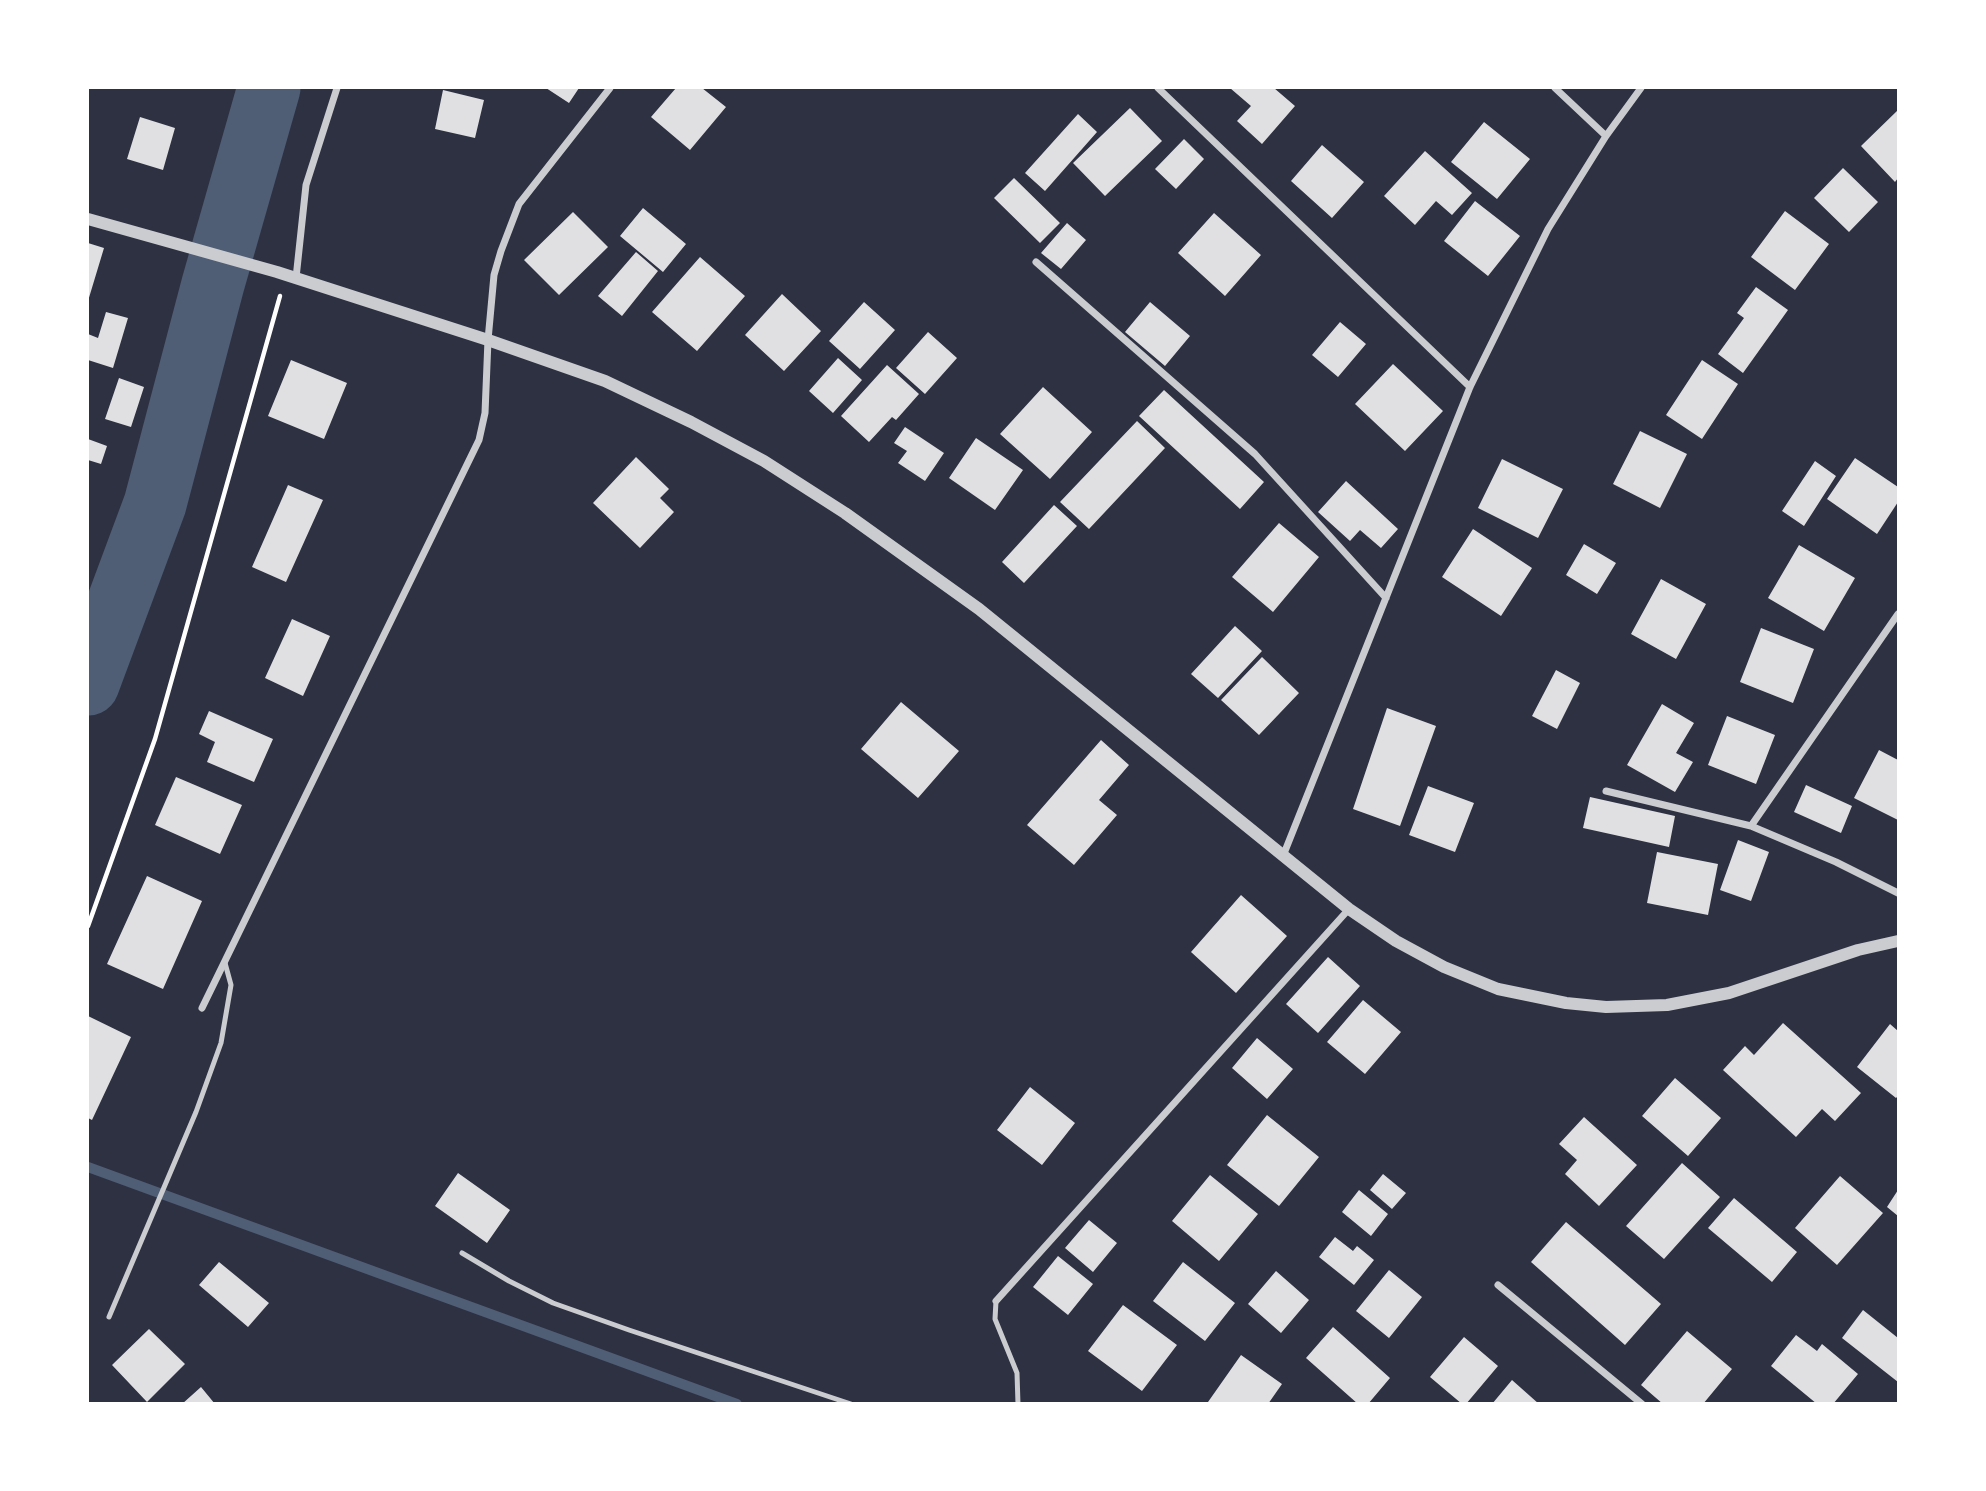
<!DOCTYPE html>
<html>
<head>
<meta charset="utf-8">
<style>
	body { margin:0 }
	#map { position:relative; width:1986px; height:1491px; overflow:hidden; background:#2d3142; font-family:"Golos Text",sans-serif }
	canvas { display:block }
	.frame { position:absolute; inset:0; border:89px solid #fff; pointer-events:none }
</style>
</head>
<body>
<div id="map">
<canvas width="1986" height="1491"></canvas>
<div class="frame"></div>
</div>
<script>
const g = document.querySelector('canvas').getContext('2d');
g.lineJoin = 'round';
const poly = rows => new Path2D(rows.map(r => 'M' + r).join(''));
function stroke(path, color, width, dash) { g.strokeStyle = color; g.lineWidth = width; g.lineCap = dash ? 'butt' : 'round'; g.setLineDash(dash || []); g.stroke(path); }
function fillPath(path, color) { g.fillStyle = color; g.fill(path, 'evenodd'); }
const stream = poly([
	[88,1167,737,1404]
]);
const river = poly([
	[88,684,155,504,213,284,269,88]
]);
const building = poly([
	[546,88,579,88,569,103],
	[676,88,702,88,726,107,690,150,651,117],
	[1230,88,1274,88,1295,106,1262,144,1237,121,1251,106],
	[443,90,484,100,475,138,435,129],
	[1130,108,1162,141,1105,196,1073,163],
	[1898,110,1898,178,1895,182,1861,146],
	[1078,114,1097,132,1045,191,1025,173],
	[140,117,175,128,163,170,127,159],
	[1484,122,1530,159,1497,199,1451,162],
	[1184,139,1204,159,1176,189,1155,169],
	[1322,145,1364,182,1332,218,1291,181],
	[1425,151,1472,193,1452,215,1436,201,1415,225,1384,196],
	[1843,168,1878,202,1849,232,1814,198],
	[1014,178,1060,223,1040,243,994,198],
	[1475,201,1520,236,1488,276,1444,241],
	[643,208,686,244,663,272,620,236],
	[1785,211,1829,244,1795,290,1751,257],
	[573,212,608,247,559,295,524,260],
	[1214,213,1261,255,1225,296,1178,253],
	[1067,223,1086,240,1061,269,1041,253],
	[88,243,104,248,88,301],
	[636,252,658,271,622,316,598,296],
	[700,257,745,296,697,351,652,312],
	[1756,287,1788,310,1743,373,1718,354,1744,318,1737,313],
	[782,294,821,331,784,371,745,335],
	[864,302,895,330,860,369,829,341],
	[1150,302,1190,336,1165,366,1125,332],
	[106,312,128,318,113,368,88,360,88,334,98,338],
	[1340,322,1366,344,1338,377,1312,355],
	[928,332,957,358,925,394,896,368],
	[838,358,862,380,833,413,809,391],
	[291,360,347,383,324,439,268,416],
	[1702,360,1738,384,1702,439,1666,415],
	[1393,364,1443,411,1405,451,1355,404],
	[887,365,919,394,896,420,892,417,869,442,841,416],
	[119,378,144,387,131,427,105,419],
	[1043,387,1092,432,1050,479,1000,434],
	[1164,390,1264,482,1240,509,1139,416],
	[1137,421,1165,448,1089,529,1060,502],
	[905,427,944,453,925,481,898,463,907,451,894,443],
	[1640,431,1687,454,1660,508,1613,484],
	[976,438,1023,470,995,510,949,478],
	[88,439,107,446,101,464,88,460],
	[636,457,669,489,660,498,674,512,640,548,593,503],
	[1855,458,1898,487,1898,502,1877,534,1827,499],
	[1502,459,1563,489,1538,538,1478,508],
	[1815,461,1836,476,1804,526,1782,511],
	[1346,481,1398,529,1381,548,1360,530,1350,541,1318,512],
	[288,485,323,500,286,582,252,567],
	[1054,505,1077,526,1024,583,1002,562],
	[1279,523,1319,557,1273,612,1232,577],
	[1473,529,1532,568,1501,616,1442,577],
	[1584,544,1616,563,1597,594,1566,575],
	[1799,545,1855,578,1824,631,1768,598],
	[1661,579,1706,604,1676,659,1631,634],
	[292,619,330,636,303,696,265,678],
	[1235,626,1262,651,1218,698,1191,674],
	[1761,628,1814,649,1793,703,1740,682],
	[1262,657,1299,693,1259,735,1221,700],
	[1556,670,1580,683,1557,729,1532,716],
	[901,702,959,751,918,798,861,749],
	[1662,704,1694,723,1676,753,1693,762,1675,792,1627,765],
	[1387,708,1436,726,1400,826,1353,809],
	[209,711,273,739,254,782,207,762,215,742,199,734],
	[1727,716,1775,735,1756,784,1708,765],
	[1101,740,1129,765,1099,800,1117,815,1074,865,1027,825],
	[1879,750,1898,760,1898,820,1854,798],
	[176,777,242,805,220,854,155,825],
	[1806,785,1852,806,1841,833,1794,812],
	[1428,786,1474,803,1455,852,1409,835],
	[1590,797,1675,816,1669,847,1583,828],
	[1738,840,1769,852,1751,901,1720,890],
	[1657,852,1718,864,1708,915,1647,903],
	[147,876,202,901,163,989,107,964],
	[1241,895,1287,936,1236,993,1191,952],
	[1328,957,1360,986,1318,1033,1286,1004],
	[1363,1000,1401,1032,1365,1074,1327,1042],
	[88,1016,131,1037,92,1120,88,1118],
	[1783,1023,1861,1093,1835,1121,1822,1109,1796,1137,1723,1070,1745,1046,1754,1055],
	[1890,1024,1898,1031,1898,1096,1896,1098,1857,1067],
	[1257,1038,1293,1069,1267,1099,1232,1068],
	[1675,1078,1721,1118,1688,1156,1642,1116],
	[1030,1087,1075,1123,1042,1165,997,1130],
	[1267,1115,1319,1157,1279,1206,1227,1165],
	[1584,1117,1637,1165,1599,1206,1565,1174,1577,1160,1559,1144],
	[1682,1163,1720,1197,1664,1259,1626,1226],
	[458,1173,510,1210,487,1243,435,1206],
	[1383,1174,1406,1193,1392,1209,1370,1190],
	[1210,1175,1258,1214,1219,1261,1172,1221],
	[1840,1176,1883,1213,1837,1265,1795,1228],
	[1359,1190,1388,1214,1371,1236,1342,1212],
	[1898,1190,1898,1216,1887,1207],
	[1734,1198,1797,1252,1772,1282,1708,1228],
	[1089,1220,1117,1243,1093,1272,1065,1248],
	[1566,1222,1661,1304,1625,1345,1531,1262],
	[1335,1237,1353,1251,1357,1246,1374,1260,1354,1285,1319,1257],
	[1058,1256,1093,1284,1068,1315,1033,1287],
	[219,1262,269,1303,248,1327,199,1285],
	[1183,1262,1235,1303,1205,1341,1153,1301],
	[1389,1270,1422,1297,1389,1338,1356,1311],
	[1276,1271,1309,1300,1281,1333,1248,1304],
	[1123,1305,1177,1345,1142,1391,1088,1351],
	[1863,1310,1898,1338,1898,1382,1842,1338],
	[1333,1327,1390,1378,1368,1404,1358,1404,1306,1358],
	[149,1329,185,1364,147,1402,112,1365],
	[1687,1331,1732,1369,1703,1404,1663,1404,1641,1385],
	[1796,1335,1817,1351,1822,1344,1858,1374,1833,1404,1817,1404,1771,1366],
	[1464,1337,1498,1366,1466,1404,1462,1404,1430,1377],
	[1241,1355,1282,1384,1268,1404,1211,1404,1208,1402],
	[1512,1380,1539,1404,1492,1404],
	[201,1387,215,1404,182,1404]
]);
const path = poly([
	[88,926,155,739,280,296]
]);
const service = poly([
	[462,1253,509,1281,553,1303,629,1330,851,1404],
	[996,1301,995,1319,1017,1373,1018,1404],
	[109,1317,196,1112,221,1043,231,985,225,963]
]);
const minor = poly([
	[1158,88,1470,387],
	[1555,88,1606,136],
	[1036,262,1255,454,1386,598],
	[296,278,306,185,337,88],
	[1606,791,1751,826,1836,862,1898,893],
	[1751,826,1898,614],
	[1283,856,1470,387,1548,229,1606,136,1641,88],
	[202,1008,479,440,485,413,488,340,494,275,501,251,519,204,610,88],
	[1498,1285,1642,1404],
	[996,1301,1349,909]
]);
const tertiary = poly([
	[88,219,277,272,488,340,605,381,691,422,764,461,845,513,979,609,1349,909,1396,941,1444,967,1498,989,1566,1003,1606,1007,1667,1005,1729,993,1858,950,1898,941]
]);
stroke(stream, '#4f5d75', 10);
stroke(river, '#4f5d75', 63);
fillPath(building, '#e0e0e3');
stroke(path, '#fff', 4.5);
stroke(service, '#caccd0', 5);
stroke(minor, '#caccd0', 7);
stroke(tertiary, '#caccd0', 12);
</script>
</body>
</html>
